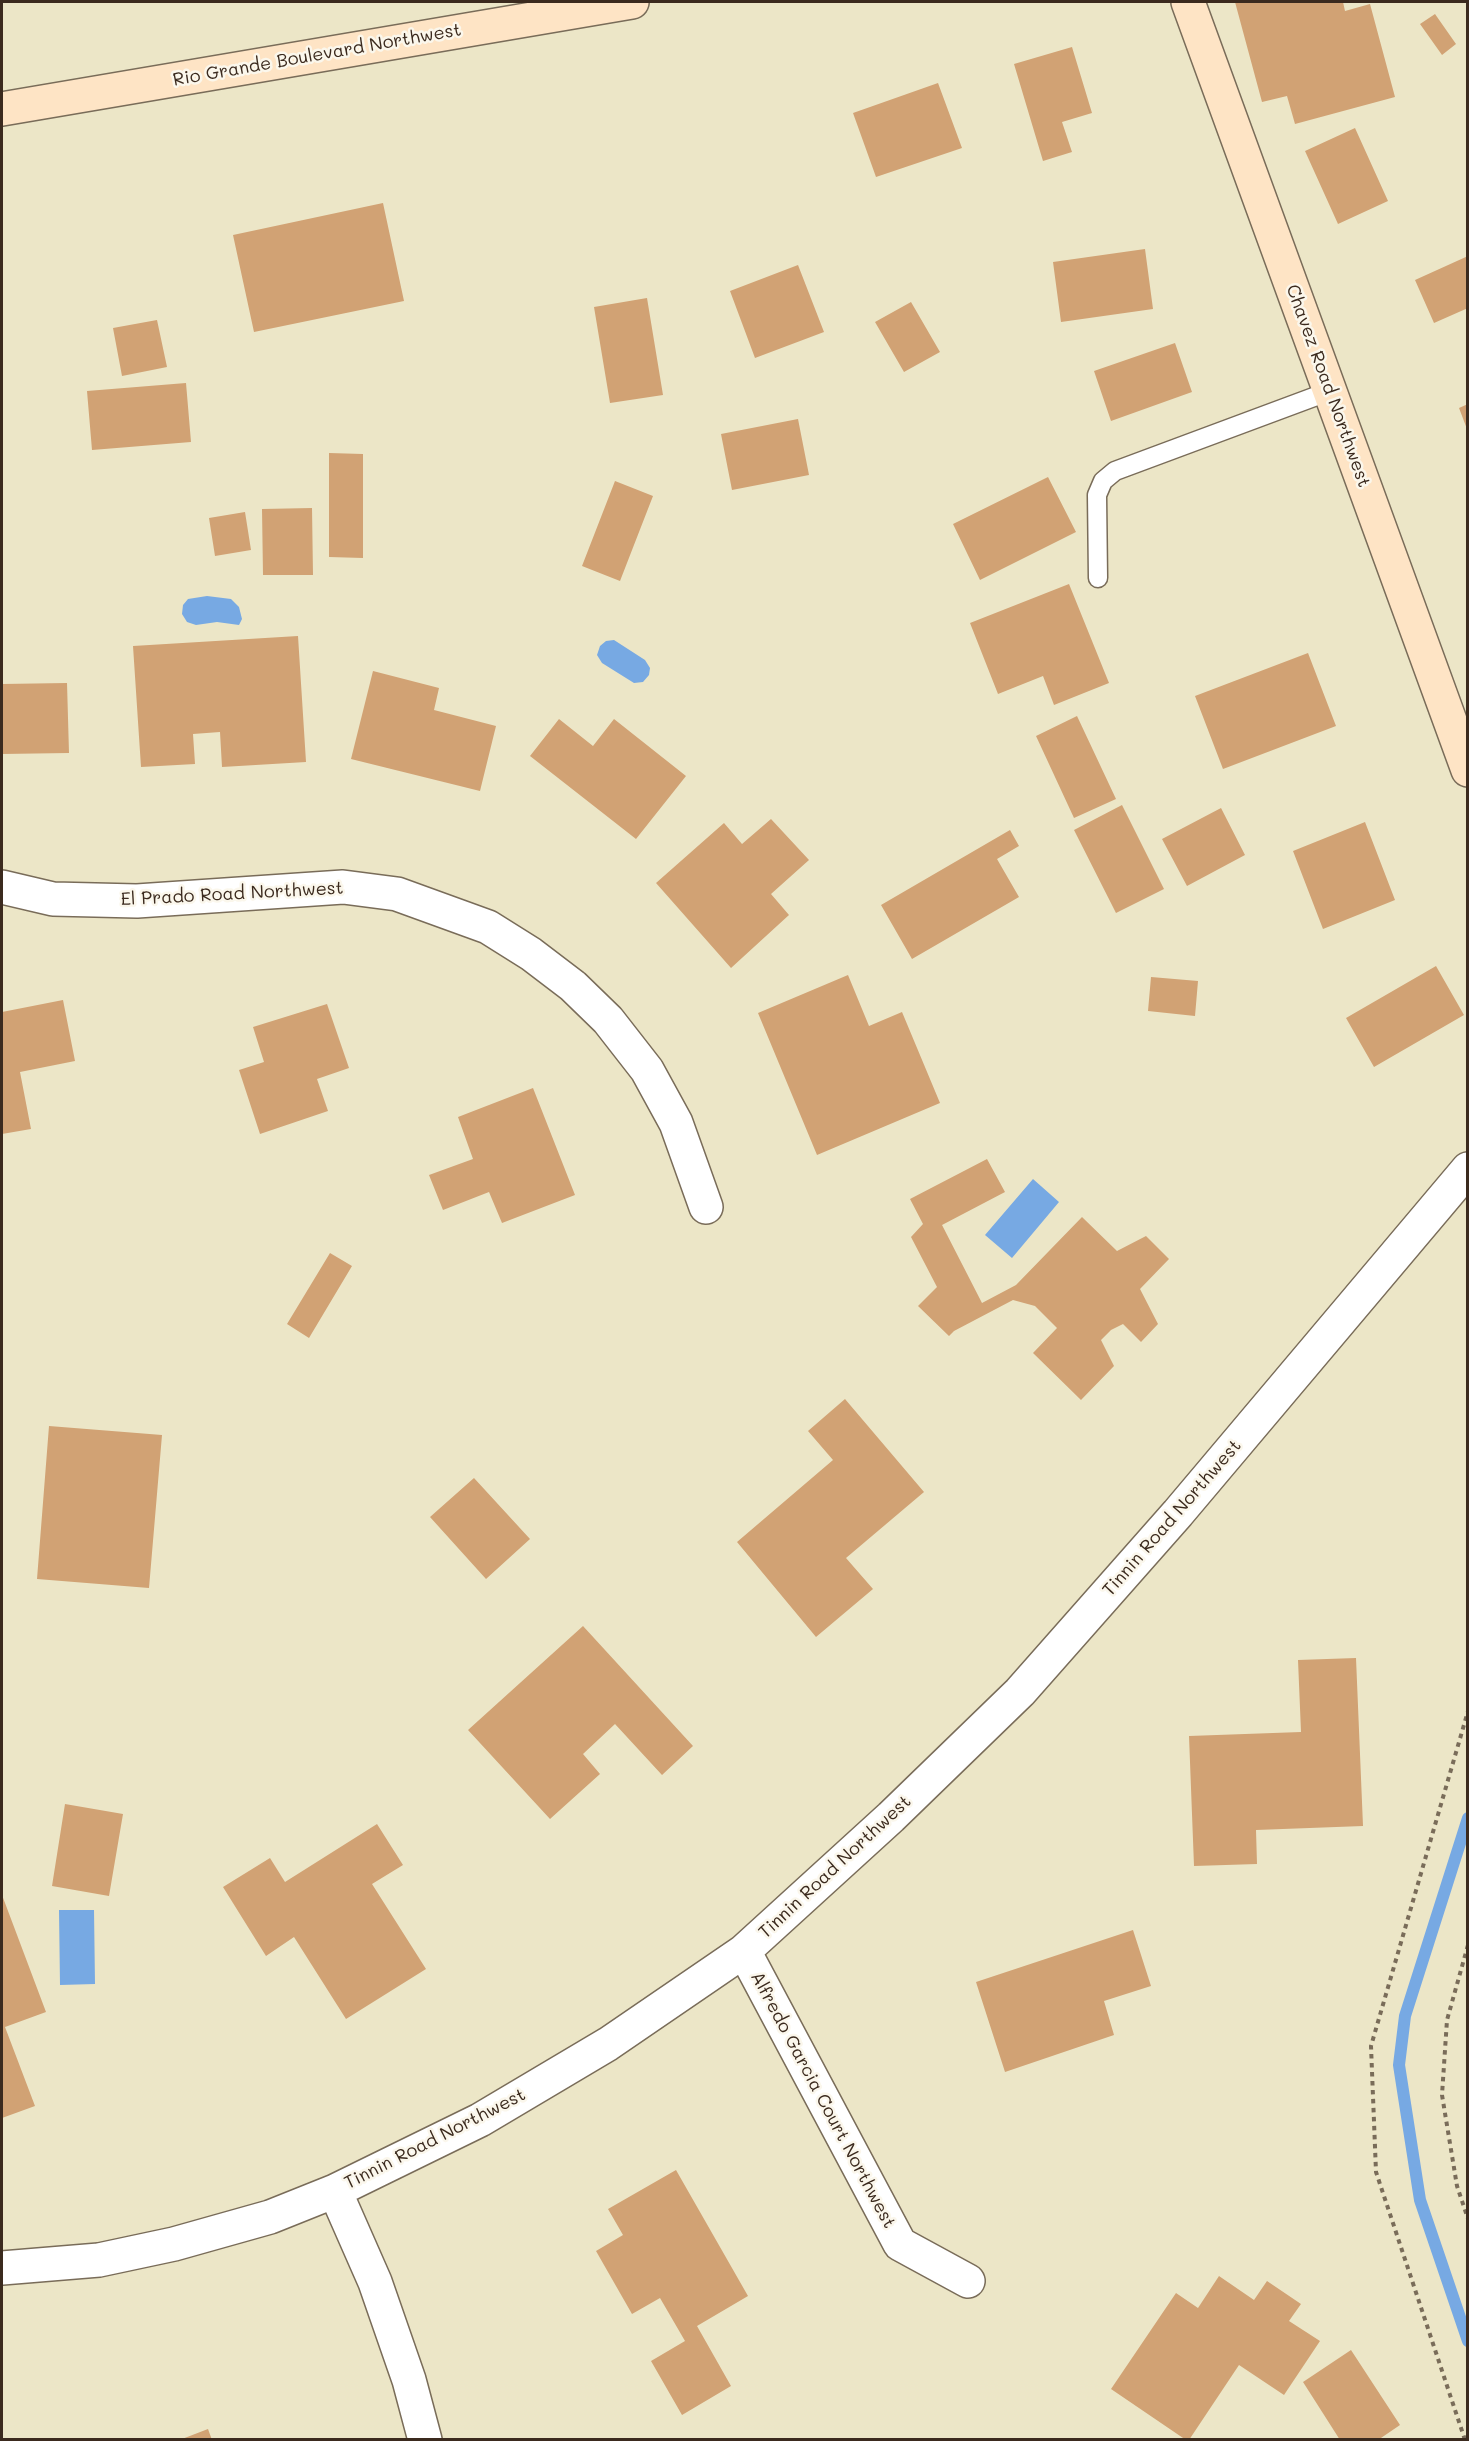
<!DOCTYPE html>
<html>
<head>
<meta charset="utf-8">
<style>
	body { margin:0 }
	#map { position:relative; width:1469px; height:2441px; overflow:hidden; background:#ece6c7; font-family:Mali,sans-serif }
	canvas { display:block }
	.frame { position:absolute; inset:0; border:3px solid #3b2a1e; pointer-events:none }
</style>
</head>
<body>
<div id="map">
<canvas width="1469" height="2441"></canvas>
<div class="frame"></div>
</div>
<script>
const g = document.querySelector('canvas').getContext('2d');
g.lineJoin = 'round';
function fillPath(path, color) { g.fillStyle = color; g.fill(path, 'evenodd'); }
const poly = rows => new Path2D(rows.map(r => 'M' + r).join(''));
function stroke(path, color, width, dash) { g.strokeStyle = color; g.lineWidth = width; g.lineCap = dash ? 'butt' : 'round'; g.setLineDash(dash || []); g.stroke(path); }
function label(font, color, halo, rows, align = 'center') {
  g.font = font + ' Mali,sans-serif'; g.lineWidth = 5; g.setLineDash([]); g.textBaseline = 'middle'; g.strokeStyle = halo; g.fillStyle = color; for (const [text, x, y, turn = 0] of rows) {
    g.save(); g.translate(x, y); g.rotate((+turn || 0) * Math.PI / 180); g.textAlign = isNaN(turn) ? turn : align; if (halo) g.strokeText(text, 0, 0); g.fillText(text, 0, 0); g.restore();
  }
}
const water = poly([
	[207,596,231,599,239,607,242,619,239,625,217,622,196,625,187,622,182,614,183,605,188,599],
	[614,640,645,660,650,668,649,675,643,682,634,683,602,663,597,655,600,646,606,641],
	[1033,1179,1059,1202,1012,1258,985,1235],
	[59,1910,94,1910,95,1984,60,1985]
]);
const stream = poly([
	[1468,1818,1405,2016,1399,2065,1420,2200,1468,2341]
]);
const building = poly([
	[1235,2,1343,2,1345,11,1370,4,1395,97,1295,124,1287,96,1262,102],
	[1435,14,1456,44,1442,55,1420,24],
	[1072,47,1092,113,1062,122,1072,152,1043,161,1014,64],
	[938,83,962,148,876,177,853,113],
	[1355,128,1388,201,1338,224,1305,151],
	[383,203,404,301,254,332,233,235],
	[1145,249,1153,309,1061,322,1053,262],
	[1468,256,1468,308,1434,323,1415,280],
	[798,265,824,332,755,358,730,291],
	[647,298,663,395,610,403,594,307],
	[911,302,940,352,904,372,875,322],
	[157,320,167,367,122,376,113,328],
	[1175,343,1192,392,1111,421,1094,371],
	[186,383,191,442,92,450,87,391],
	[1468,404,1468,429,1467,429,1459,408],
	[798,419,809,475,732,490,721,434],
	[329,453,363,454,363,558,329,557],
	[1048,477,1076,532,980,580,953,524],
	[615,481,653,496,620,581,582,566],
	[312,508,313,575,263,575,262,509],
	[245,512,251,550,215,556,209,518],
	[1069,584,1109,683,1054,705,1043,676,998,694,970,623],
	[298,636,306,762,222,767,220,732,193,734,195,764,141,767,133,646],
	[1308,653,1336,726,1223,769,1195,696],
	[373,671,439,688,434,710,496,726,480,791,351,759],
	[67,683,69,753,2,754,2,684],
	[1077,716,1116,799,1074,818,1036,736],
	[559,719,593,746,614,719,686,776,636,839,530,756],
	[1122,805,1164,889,1116,913,1074,830],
	[1221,808,1245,855,1187,886,1162,839],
	[771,819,809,860,771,894,789,915,731,968,656,883,724,823,742,844],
	[1365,822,1395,900,1323,929,1293,851],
	[1010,830,1019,846,997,859,1019,897,912,959,881,905],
	[1436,966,1464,1015,1374,1067,1346,1018],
	[848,975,869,1026,902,1012,940,1103,817,1155,758,1013],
	[1151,977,1198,981,1195,1016,1148,1011],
	[63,1000,75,1061,20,1072,31,1129,2,1134,2,1012],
	[327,1004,349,1068,317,1079,328,1111,260,1134,239,1070,264,1062,253,1027],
	[533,1088,575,1195,502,1223,489,1192,443,1210,429,1175,473,1159,458,1117],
	[987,1159,1005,1192,942,1225,982,1303,1016,1285,1082,1217,1117,1251,1146,1236,1169,1259,1140,1289,1158,1324,1141,1342,1123,1324,1111,1330,1101,1340,1114,1366,1081,1400,1033,1353,1057,1328,1035,1306,1013,1300,954,1331,949,1336,918,1306,937,1287,911,1237,923,1224,910,1199],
	[330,1253,352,1266,309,1338,287,1324],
	[845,1399,924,1492,846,1558,873,1589,816,1637,737,1542,833,1460,808,1431],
	[49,1426,162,1435,149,1588,37,1579],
	[474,1478,530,1539,486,1579,430,1517],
	[583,1626,693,1746,662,1775,615,1724,583,1754,600,1774,550,1819,468,1730],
	[1356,1658,1363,1826,1256,1830,1257,1864,1194,1866,1189,1736,1301,1732,1298,1660],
	[65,1804,123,1814,109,1896,52,1886],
	[377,1824,403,1865,372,1884,426,1969,346,2019,294,1937,266,1956,223,1887,270,1858,285,1882],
	[2,1895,46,2012,5,2027,35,2106,2,2118],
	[1133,1930,1151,1986,1104,2001,1114,2035,1005,2072,976,1982],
	[676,2170,748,2296,697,2326,731,2386,682,2415,651,2361,685,2341,660,2298,632,2314,596,2251,623,2235,608,2209],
	[1219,2276,1254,2300,1267,2281,1301,2304,1289,2321,1320,2341,1284,2395,1239,2365,1189,2440,1186,2440,1111,2389,1176,2293,1198,2308],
	[1351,2350,1400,2425,1378,2440,1340,2440,1303,2382],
	[208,2429,212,2440,182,2440,182,2439]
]);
const path = poly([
	[1468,1945,1447,2020,1442,2095,1457,2186,1468,2219],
	[1465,2440,1376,2172,1371,2046,1468,1711]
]);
const lane = poly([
	[1098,578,1097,495,1103,481,1115,471,1330,391]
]);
const street = poly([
	[2,887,53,899,137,901,343,887,397,894,488,927,531,954,573,986,608,1020,647,1070,676,1123,706,1207],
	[744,1951,900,2244,968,2281],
	[335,2191,375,2282,409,2380,425,2440],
	[2,2268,99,2260,174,2244,270,2217,335,2191,480,2120,608,2044,744,1951,891,1817,1020,1692,1178,1513,1468,1169]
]);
const secondary = poly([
	[1188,2,1468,770],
	[2,109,632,2]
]);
const streetNames = [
	["Rio Grande Boulevard Northwest",317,55,-10],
	["Chavez Road Northwest",1328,386,70],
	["El Prado Road Northwest",232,894,-3],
	["Tinnin Road Northwest",1172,1518,-49],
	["Tinnin Road Northwest",835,1867,-43],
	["Alfredo Garcia Court Northwest",823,2100,62],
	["Tinnin Road Northwest",435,2139,-27]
];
fillPath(water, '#77a9e3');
stroke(stream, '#77a9e3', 12);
fillPath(building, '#d1a274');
stroke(lane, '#796c59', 21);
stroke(street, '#796c59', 36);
stroke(secondary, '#796c59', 36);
stroke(path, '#796c59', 4, [4.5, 4.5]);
stroke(lane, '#fff', 18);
stroke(street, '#fff', 33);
stroke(secondary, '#fee4c5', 33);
label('18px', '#3b2a1e', '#fbf7ec', streetNames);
</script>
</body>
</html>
